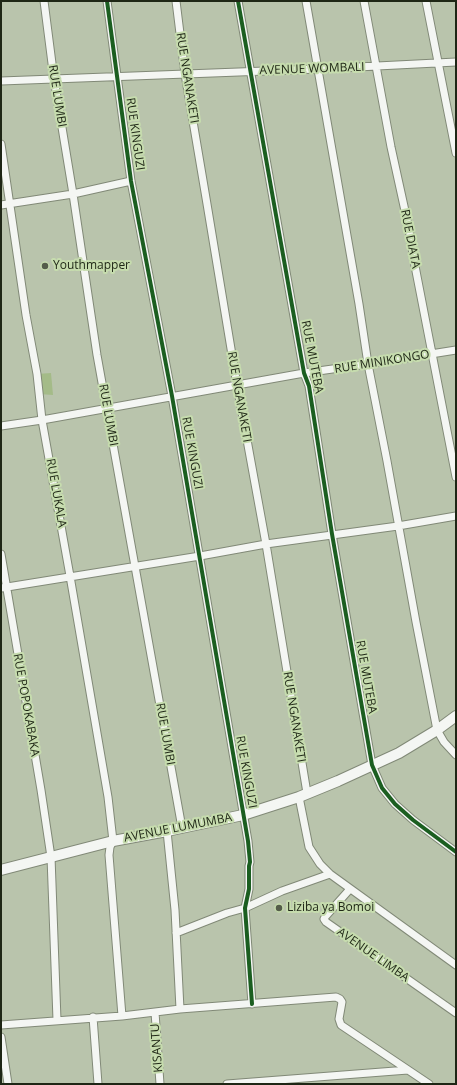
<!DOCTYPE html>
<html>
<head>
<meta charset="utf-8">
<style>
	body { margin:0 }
	#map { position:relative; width:457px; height:1085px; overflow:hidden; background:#b9c4ac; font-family:"Open Sans",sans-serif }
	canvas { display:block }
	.frame { position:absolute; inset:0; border:2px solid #1e2615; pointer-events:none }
</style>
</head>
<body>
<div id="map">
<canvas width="457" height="1085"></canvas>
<div class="frame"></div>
</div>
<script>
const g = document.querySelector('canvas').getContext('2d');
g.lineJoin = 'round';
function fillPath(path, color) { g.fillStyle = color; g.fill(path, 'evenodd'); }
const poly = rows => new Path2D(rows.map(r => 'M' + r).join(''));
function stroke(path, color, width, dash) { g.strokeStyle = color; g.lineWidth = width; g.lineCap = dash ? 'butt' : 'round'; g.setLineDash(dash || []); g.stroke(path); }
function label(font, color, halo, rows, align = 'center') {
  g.font = font + ' "Open Sans",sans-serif'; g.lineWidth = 4; g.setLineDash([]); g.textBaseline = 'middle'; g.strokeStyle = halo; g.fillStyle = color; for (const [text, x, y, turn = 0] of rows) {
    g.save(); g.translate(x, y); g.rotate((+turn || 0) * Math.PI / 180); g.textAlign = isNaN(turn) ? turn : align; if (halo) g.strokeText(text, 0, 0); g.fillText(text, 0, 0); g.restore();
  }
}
const green = poly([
	[51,373,53,395,39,394,37,374]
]);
const street = poly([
	[44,1,54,79,73,194,97,355,182,828],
	[107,1,131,181,172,396,248,841,250,862,249,866,249,889,245,908,252,1004],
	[176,1,185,74,207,204,237,385,266,544,307,793],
	[238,1,304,373,309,386,332,534,372,765,382,788,395,804,413,820,456,852],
	[306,1,359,304,368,364,387,461,416,622,437,730,444,742,456,755],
	[364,1,391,147,409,229,415,266,456,477],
	[426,1,456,153],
	[1,81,318,69,456,62],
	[1,144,26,315,37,374,42,420,70,576,108,797,113,841,110,847,109,855,122,1016],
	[1,205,73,194,131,181],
	[1,426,42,420,304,373,368,364,456,350],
	[1,554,41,790,51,857,57,1020],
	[1,588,200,556,266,544,398,526,456,516],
	[299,797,309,847,320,864,330,874,456,965],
	[167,831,175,910,180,1009],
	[350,889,325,917,324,919,326,922,456,1013],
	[176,933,227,913,245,908,282,891,330,874],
	[155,1012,160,1084],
	[93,1017,98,1084],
	[1,1025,122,1016,180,1009,336,997,340,999,342,1002,339,1019,341,1025,429,1084],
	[1,1037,8,1084],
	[227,1084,408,1070]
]);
const secondary = poly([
	[1,870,113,841,167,831,243,815,299,797,338,781,399,753,437,730,456,716]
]);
const cycleway = poly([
	[107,1,131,181,172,396,248,841,250,862,249,866,249,889,245,908,252,1004],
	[238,1,304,373,309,386,332,534,372,765,382,788,395,804,413,820,456,852]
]);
const markers = [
	[45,266,4,"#545d4a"],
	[279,908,4,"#545d4a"]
];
const streetNames = [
	["AVENUE WOMBALI",312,69,-2],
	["RUE NGANAKETI",187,78,81],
	["RUE LUMBI",57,96,81],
	["RUE KINGUZI",135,134,82],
	["RUE DIATA",410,239,79],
	["RUE MUTEBA",312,357,79],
	["RUE MINIKONGO",382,362,-9],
	["RUE NGANAKETI",239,397,80],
	["RUE LUMBI",108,415,80],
	["RUE KINGUZI",192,453,80],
	["RUE LUKALA",56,493,80],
	["RUE MUTEBA",366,677,80],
	["RUE POPOKABAKA",26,705,80],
	["RUE NGANAKETI",294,717,81],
	["RUE LUMBI",165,734,80],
	["RUE KINGUZI",246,772,80],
	["AVENUE LUMUMBA",178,828,-11],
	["AVENUE LIMBA",373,955,35],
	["KISANTU",157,1048,-94]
];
const poiNames = [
	["Youthmapper",53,266],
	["Liziba ya Bomoi",287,908]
];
fillPath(green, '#a4bb88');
stroke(street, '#818977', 9);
stroke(secondary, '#818977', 12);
stroke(street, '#f4f6f3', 7);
stroke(secondary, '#f4f6f3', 10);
stroke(cycleway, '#1b5e20', 4);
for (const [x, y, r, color] of markers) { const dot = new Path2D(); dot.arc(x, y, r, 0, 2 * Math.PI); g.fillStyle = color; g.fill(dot); stroke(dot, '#c6dcae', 1.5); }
label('12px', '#1e2615', '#c6dcae', streetNames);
label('12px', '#1e2615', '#c6dcae', poiNames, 'left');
</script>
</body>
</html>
